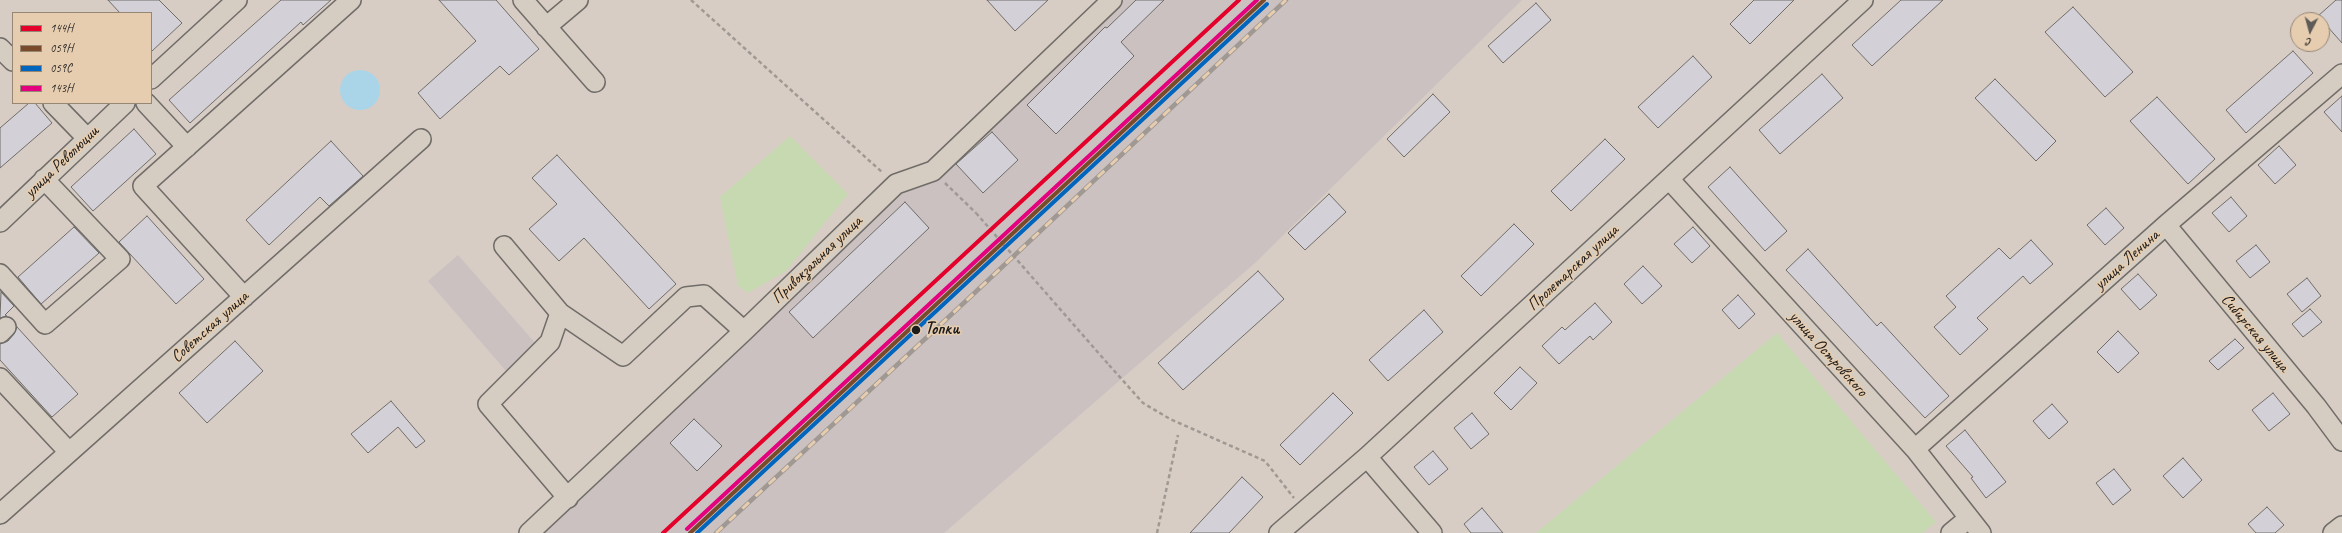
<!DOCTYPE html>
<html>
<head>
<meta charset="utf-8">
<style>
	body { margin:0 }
	#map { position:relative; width:2342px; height:533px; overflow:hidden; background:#d7cdc5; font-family:Caveat,sans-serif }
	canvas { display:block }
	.legend { position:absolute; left:12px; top:12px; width:140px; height:92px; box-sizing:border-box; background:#e7cdaf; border:1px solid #968674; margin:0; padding:5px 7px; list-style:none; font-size:12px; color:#1c1c1c }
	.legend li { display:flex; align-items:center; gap:8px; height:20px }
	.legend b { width:20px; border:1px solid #968674 }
	.north { position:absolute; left:2290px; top:12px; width:40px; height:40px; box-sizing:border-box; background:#e7cdaf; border:1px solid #968674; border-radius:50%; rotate:186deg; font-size:11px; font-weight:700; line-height:16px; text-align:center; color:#1c1c1c }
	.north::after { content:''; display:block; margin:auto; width:14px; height:18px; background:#5d5a57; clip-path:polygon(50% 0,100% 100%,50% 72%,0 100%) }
</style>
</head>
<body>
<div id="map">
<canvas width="2342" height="533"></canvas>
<ul class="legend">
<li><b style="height:5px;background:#e4002b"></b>144Н</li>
<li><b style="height:5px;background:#7a4b2a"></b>059Н</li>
<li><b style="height:5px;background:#0065bd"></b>059С</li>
<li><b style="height:5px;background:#e5007d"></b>143Н</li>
</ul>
<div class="north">С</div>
</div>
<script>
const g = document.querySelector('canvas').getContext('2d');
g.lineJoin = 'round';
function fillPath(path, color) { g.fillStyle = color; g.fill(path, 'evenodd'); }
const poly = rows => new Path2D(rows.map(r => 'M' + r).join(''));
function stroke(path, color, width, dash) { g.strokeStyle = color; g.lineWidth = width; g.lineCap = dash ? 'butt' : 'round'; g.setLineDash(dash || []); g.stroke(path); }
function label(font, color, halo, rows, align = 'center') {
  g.font = font + ' Caveat,sans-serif'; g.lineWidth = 3; g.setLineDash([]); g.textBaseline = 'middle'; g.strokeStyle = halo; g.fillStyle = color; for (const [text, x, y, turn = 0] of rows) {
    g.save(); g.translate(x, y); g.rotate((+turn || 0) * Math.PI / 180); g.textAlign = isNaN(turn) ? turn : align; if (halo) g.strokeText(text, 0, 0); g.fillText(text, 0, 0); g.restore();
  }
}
const built = poly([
	[1106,0,1522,0,1256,262,944,533,523,533],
	[458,255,537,345,507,372,428,281]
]);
const green = poly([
	[790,136,848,194,786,271,748,293,738,286,720,197],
	[1777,333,1936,522,1922,533,1536,533]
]);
const water = poly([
	'340 90a20 20 0 1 1 40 0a20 20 0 1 1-40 0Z'
]);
const building = poly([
	[108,0,159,0,182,23,151,52,151,13,120,13,108,0],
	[281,0,331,0,303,25,301,22,190,123,169,100,281,0],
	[439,0,496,0,539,49,509,75,500,66,440,119,418,93,476,41,439,0],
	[987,0,1048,0,1015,31,987,0],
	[1136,0,1164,0,1121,42,1134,56,1056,134,1027,105,1105,27,1107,28,1136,0],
	[1754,0,1794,0,1750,44,1730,24,1754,0],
	[1901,0,1943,0,1872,66,1852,45,1901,0],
	[2336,0,2342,0,2342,43,2318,16,2336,0],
	[1536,3,1551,20,1503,63,1488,46,1536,3],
	[2073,7,2133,72,2105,97,2045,32,2073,7],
	[2293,51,2313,73,2246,133,2226,110,2293,51],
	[1693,56,1712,77,1658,128,1638,107,1693,56],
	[1822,74,1843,98,1780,154,1759,130,1822,74],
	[1995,79,2056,141,2036,161,1975,98,1995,79],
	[1433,94,1450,112,1404,157,1387,139,1433,94],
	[2342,96,2342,132,2324,112,2342,96],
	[2157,97,2215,159,2188,184,2130,121,2157,97],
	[29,103,35,103,52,123,0,168,0,128,29,103],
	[134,129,156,154,93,211,71,187,134,129],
	[992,132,1018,160,983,193,956,164,992,132],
	[1605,139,1625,159,1571,211,1551,191,1605,139],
	[331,141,363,176,329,206,320,197,269,245,246,220,331,141],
	[2279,146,2296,165,2275,184,2258,165,2279,146],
	[557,155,676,284,649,309,584,238,559,261,529,229,557,204,532,178,557,155],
	[1730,167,1787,231,1765,251,1708,187,1730,167],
	[1329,194,1346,212,1305,250,1288,233,1329,194],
	[2231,197,2247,216,2229,232,2212,213,2231,197],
	[905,202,929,228,813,338,789,312,905,202],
	[2106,208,2124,228,2105,245,2087,225,2106,208],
	[147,216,204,279,176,304,119,242,147,216],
	[1514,224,1534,244,1481,296,1461,276,1514,224],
	[74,227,99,253,41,304,18,277,74,227],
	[1693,227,1710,246,1692,263,1674,244,1693,227],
	[2031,240,2053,264,2030,284,2023,276,1977,318,1988,329,1960,355,1934,327,1956,307,1946,296,1999,248,2010,259,2031,240],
	[2256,245,2270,262,2250,278,2236,261,2256,245],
	[1808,249,1877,326,1881,322,1949,396,1925,418,1786,270,1808,249],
	[1643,266,1662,286,1642,304,1624,284,1643,266],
	[1258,271,1284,299,1183,390,1158,363,1258,271],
	[2138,274,2157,295,2140,310,2121,289,2138,274],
	[2307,278,2321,296,2302,312,2287,294,2307,278],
	[1,292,14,306,5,315,7,316,0,318,1,292],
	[1738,295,1755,314,1739,329,1722,310,1738,295],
	[1595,303,1612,322,1593,340,1590,336,1559,364,1542,346,1562,327,1565,330,1595,303],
	[2310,309,2322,322,2303,337,2292,324,2310,309],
	[1424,310,1443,332,1388,381,1369,360,1424,310],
	[17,327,78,394,52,417,0,360,0,344,8,341,14,334,17,327],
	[2118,331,2139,353,2118,373,2097,352,2118,331],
	[2235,339,2244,348,2218,370,2209,361,2235,339],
	[235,341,263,371,207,423,179,393,235,341],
	[1520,367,1537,383,1511,410,1494,393,1520,367],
	[1333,393,1353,413,1300,465,1280,445,1333,393],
	[2273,393,2290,414,2269,431,2252,410,2273,393],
	[391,401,425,441,416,448,398,427,368,453,351,434,391,401],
	[2052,404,2068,422,2049,439,2033,421,2052,404],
	[1472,413,1489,434,1471,449,1454,428,1472,413],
	[694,419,722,446,697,471,670,443,694,419],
	[1965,430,2006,482,1986,498,1971,478,1973,477,1946,446,1965,430],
	[1433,451,1448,469,1429,485,1414,467,1433,451],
	[2183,458,2202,480,2183,498,2163,476,2183,458],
	[2114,469,2131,490,2113,505,2096,483,2114,469],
	[1242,477,1263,497,1229,533,1190,533,1242,477],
	[2267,507,2284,525,2275,533,2256,533,2248,524,2267,507],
	[1482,508,1503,533,1471,533,1464,524,1482,508]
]);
const path = poly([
	[691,0,883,173],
	[945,183,976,213],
	[1109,365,1143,403,1170,419,1265,461,1294,498],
	[1157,533,1178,435]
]);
const minor = poly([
	[523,0,595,82],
	[546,27,578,0],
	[0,48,13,61],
	[151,79,237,0],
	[53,103,87,138],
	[146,103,187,147],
	[1669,179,1915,449,1981,533],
	[0,222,125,103],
	[2166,225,2316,406,2342,441],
	[504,246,560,313,550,342,488,404,568,498],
	[0,274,45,324,120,259,44,179],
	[244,297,143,186,351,0],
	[560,313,623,356,686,297,704,295,744,331],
	[0,333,6,327],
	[0,378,69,452],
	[1915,449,2166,225,2342,74],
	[1367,457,1432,533],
	[0,514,421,139],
	[529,533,744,331,896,184,933,171,1112,0],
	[1279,533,1367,457,1863,0],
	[1951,533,1969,518],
	[2333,533,2342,526]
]);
const rail = poly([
	[716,533,967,300,1286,0]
]);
const pathBridge = poly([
	[976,213,1109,365]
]);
const rail1 = poly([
	[663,533,1239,0]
]);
const rail2 = poly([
	[690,533,1264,0]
]);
const rail3 = poly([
	[697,533,1267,4]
]);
const rail4 = poly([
	[687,529,1257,0]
]);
const markers = [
	[916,330,5,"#1c1c1c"]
];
const streetNames = [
	["улица Революции",62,162,-44],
	["Привокзальная улица",817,260,-44],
	["улица Ленина",2127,260,-42],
	["Пролетарская улица",1573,268,-43],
	["Советская улица",210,327,-42],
	["Сибирская улица",2255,333,50],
	["улица Островского",1828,354,48]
];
const stopNames = [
	["Топки",925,330]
];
fillPath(built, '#cac1c0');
fillPath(green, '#c6d9b0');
fillPath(water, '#aad5e9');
fillPath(building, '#d3d1d7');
stroke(building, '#706c68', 1);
stroke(minor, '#706c68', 22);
stroke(path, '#a09993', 2.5, [4, 3]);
stroke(minor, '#d5ccc2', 19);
stroke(rail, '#a09993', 4.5);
stroke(rail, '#e7cdaf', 3, [9]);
stroke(pathBridge, '#a09993', 2.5, [4, 3]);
stroke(rail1, '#e4002b', 4);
stroke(rail2, '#7a4b2a', 4);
stroke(rail3, '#0065bd', 4);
stroke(rail4, '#e5007d', 4);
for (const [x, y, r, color] of markers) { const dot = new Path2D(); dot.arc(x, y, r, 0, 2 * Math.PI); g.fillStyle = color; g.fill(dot); stroke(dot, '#e7cdaf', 1.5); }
label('17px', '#1c1c1c', '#e7cdaf', streetNames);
label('bold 17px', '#1c1c1c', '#e7cdaf', stopNames, 'left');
</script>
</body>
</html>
